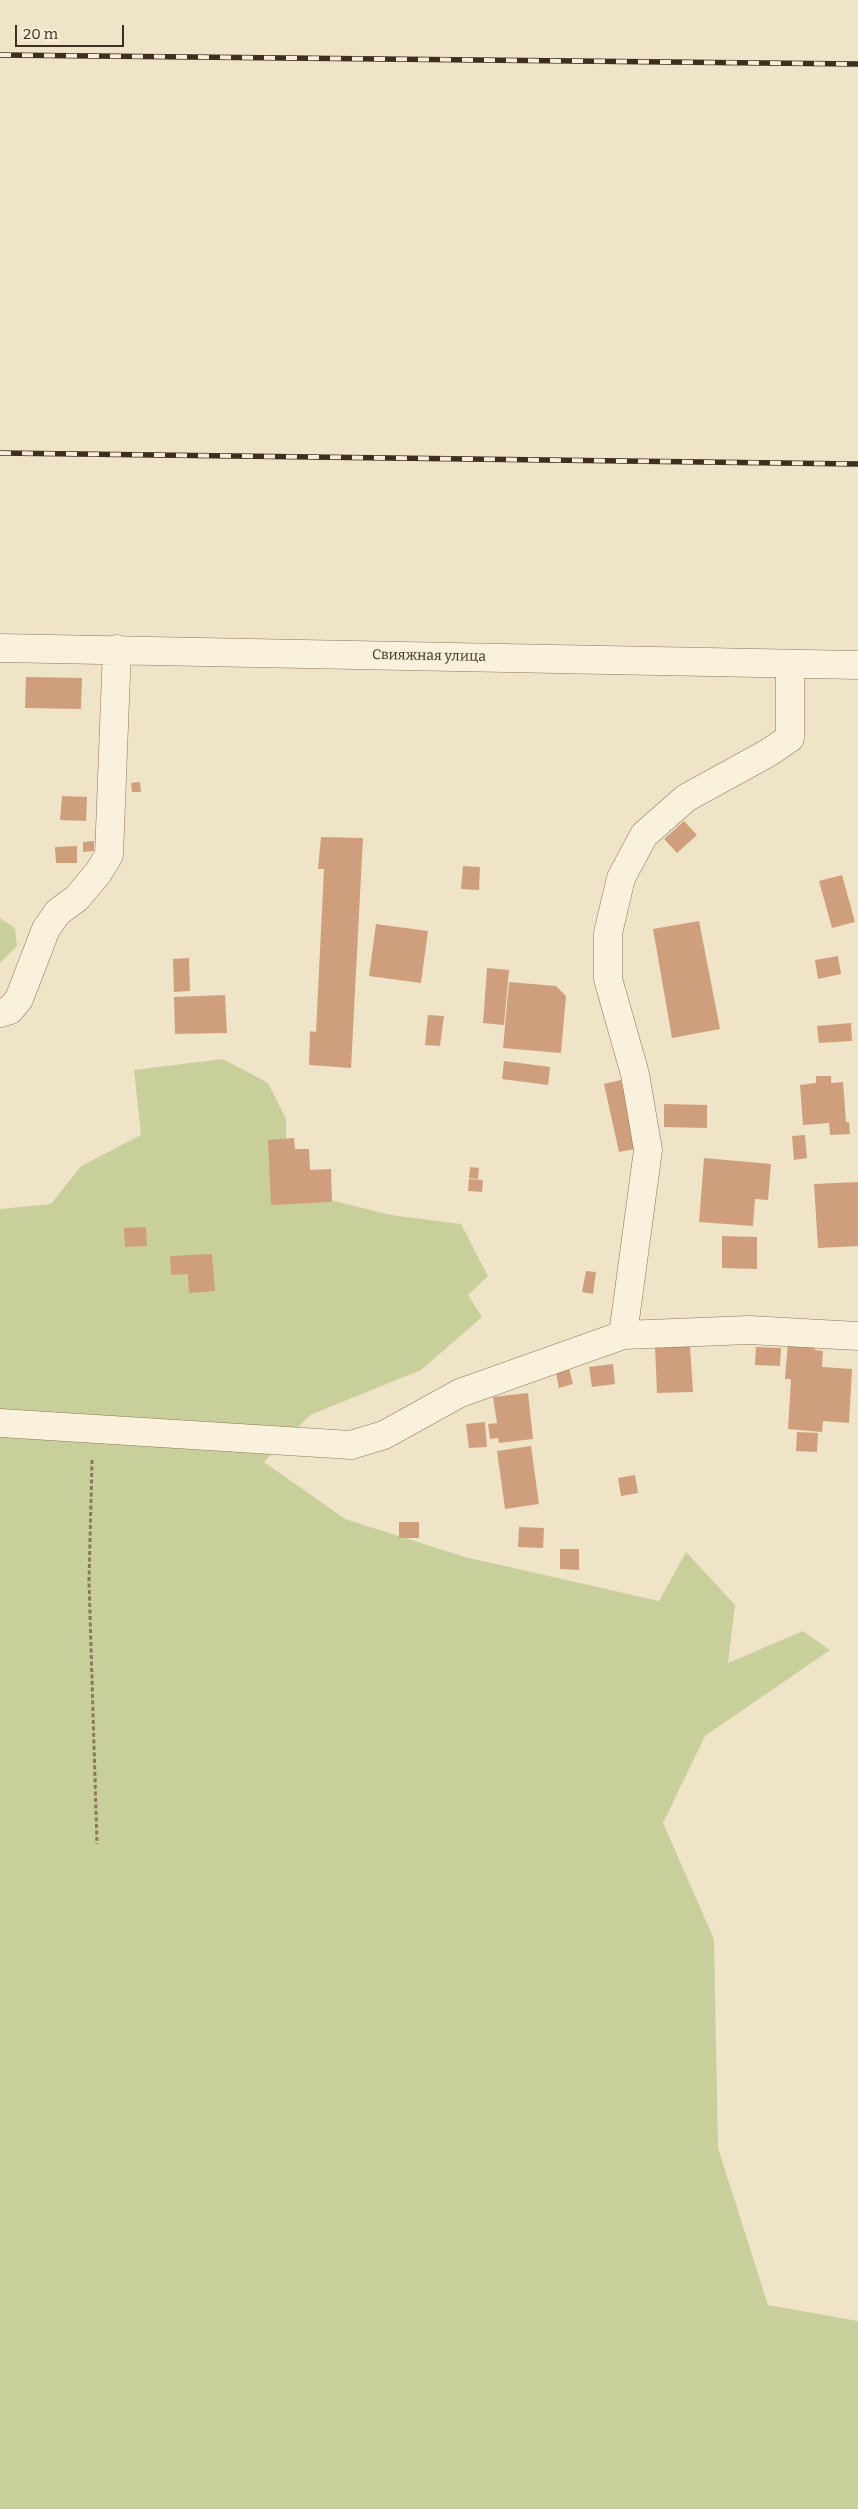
<!DOCTYPE html>
<html>
<head>
<meta charset="utf-8">
<style>
	body { margin:0 }
	#map { position:relative; width:858px; height:2509px; overflow:hidden; background:#f0e4c8; font-family:Bitter,serif }
	canvas { display:block }
	.scale { position:absolute; left:15px; top:25px; width:109px; height:22px; box-sizing:border-box; border:2px solid #3d2e20; border-top:0; padding-left:6px; font-size:15px; line-height:18px; white-space:nowrap; color:#3d2e20; -webkit-text-stroke:4px #f7eed8; paint-order:stroke }
</style>
</head>
<body>
<div id="map">
<canvas width="858" height="2509"></canvas>
<div class="scale">20 m</div>
</div>
<script>
const g = document.querySelector('canvas').getContext('2d');
g.lineJoin = 'round';
function fillPath(path, color) { g.fillStyle = color; g.fill(path, 'evenodd'); }
const poly = rows => new Path2D(rows.map(r => 'M' + r).join(''));
function stroke(path, color, width, dash) { g.strokeStyle = color; g.lineWidth = width; g.lineCap = dash ? 'butt' : 'round'; g.setLineDash(dash || []); g.stroke(path); }
function label(font, color, halo, rows, align = 'center') {
  g.font = font + ' Bitter,serif'; g.lineWidth = 4; g.setLineDash([]); g.textBaseline = 'middle'; g.strokeStyle = halo; g.fillStyle = color; for (const [text, x, y, turn = 0] of rows) {
    g.save(); g.translate(x, y); g.rotate((+turn || 0) * Math.PI / 180); g.textAlign = isNaN(turn) ? turn : align; if (halo) g.strokeText(text, 0, 0); g.fillText(text, 0, 0); g.restore();
  }
}
const green = poly([
	[0,918,15,928,17,946,0,963],
	[223,1059,268,1083,286,1119,286,1189,391,1215,461,1224,488,1276,468,1295,482,1317,421,1370,310,1415,264,1462,345,1519,465,1557,659,1601,686,1552,735,1605,728,1663,803,1631,830,1650,705,1736,663,1823,714,1939,718,2148,768,2305,858,2321,858,2509,0,2509,0,1209,51,1204,81,1166,141,1135,134,1070]
]);
const building = poly([
	[26,677,82,678,81,709,25,708],
	[140,782,141,792,132,792,131,783],
	[62,796,87,797,86,821,60,820],
	[684,821,697,835,677,853,664,839],
	[321,837,363,838,351,1068,309,1065,310,1031,316,1032,324,869,318,869],
	[94,841,94,851,83,852,83,842],
	[77,846,77,863,56,863,55,847],
	[463,866,480,867,479,890,461,889],
	[842,875,855,922,832,928,819,881],
	[699,921,720,1029,672,1038,653,929],
	[376,924,428,931,421,983,369,976],
	[838,956,841,974,818,979,815,960],
	[189,958,190,991,174,992,173,959],
	[487,968,509,970,504,1025,483,1023],
	[509,982,556,986,566,996,561,1053,503,1048],
	[225,995,227,1033,175,1034,174,997],
	[428,1015,444,1016,440,1046,425,1045],
	[851,1023,852,1041,819,1043,817,1026],
	[504,1061,550,1067,548,1085,502,1079],
	[816,1076,831,1076,831,1083,843,1082,846,1122,849,1122,850,1134,830,1135,829,1123,803,1125,800,1085,816,1083],
	[621,1080,635,1149,619,1152,604,1084],
	[664,1104,707,1105,707,1128,664,1127],
	[805,1135,807,1158,794,1160,792,1136],
	[294,1138,295,1149,309,1149,310,1170,331,1169,332,1202,271,1205,268,1140],
	[704,1158,771,1164,768,1200,755,1199,753,1226,699,1222],
	[470,1167,479,1168,478,1179,469,1178],
	[469,1179,483,1180,482,1192,468,1191],
	[858,1182,858,1246,818,1248,814,1184],
	[146,1227,147,1246,125,1247,124,1228],
	[722,1236,757,1237,757,1269,722,1268],
	[212,1254,215,1291,189,1293,188,1274,171,1275,170,1256],
	[586,1271,596,1272,593,1294,582,1292],
	[788,1341,815,1343,815,1350,823,1351,822,1367,852,1369,849,1423,823,1421,822,1432,788,1429,791,1379,785,1379],
	[690,1346,693,1392,657,1393,655,1347],
	[756,1347,781,1348,780,1366,755,1365],
	[568,1364,573,1384,559,1388,555,1367],
	[613,1364,615,1384,592,1387,589,1367],
	[528,1393,533,1439,499,1443,498,1438,490,1439,488,1424,497,1423,493,1397],
	[485,1422,487,1447,469,1448,466,1424],
	[797,1432,818,1433,817,1452,796,1451],
	[531,1446,539,1504,505,1509,497,1451],
	[635,1475,638,1493,621,1496,618,1478],
	[399,1522,419,1522,419,1538,399,1538],
	[519,1527,544,1528,543,1548,518,1547],
	[560,1549,579,1549,579,1570,560,1569]
]);
const path = poly([
	[92,1460,89,1581,97,1844]
]);
const minor = poly([
	[0,648,858,665],
	[0,1013,10,1010,19,999,46,929,58,912,77,898,98,873,109,855,117,649],
	[623,1335,648,1150,635,1074,608,979,608,933,621,878,644,835,686,798,768,753,790,738,790,665],
	[0,1423,351,1445,384,1435,460,1393,623,1335,749,1330,858,1336]
]);
const rail = poly([
	[0,55,858,64],
	[0,453,858,464]
]);
const streetNames = [
	["Свияжная улица",429,656,1]
];
fillPath(green, '#c9cf9b');
fillPath(building, '#cf9f7d');
stroke(minor, '#8d765c', 29);
stroke(path, '#8d765c', 3, [4, 2.5]);
stroke(minor, '#faf1dc', 28);
stroke(rail, '#3d2e20', 5.5);
stroke(rail, '#f7eed8', 4, [11]);
label('14px', '#3d2e20', '#f7eed8', streetNames);
</script>
</body>
</html>
